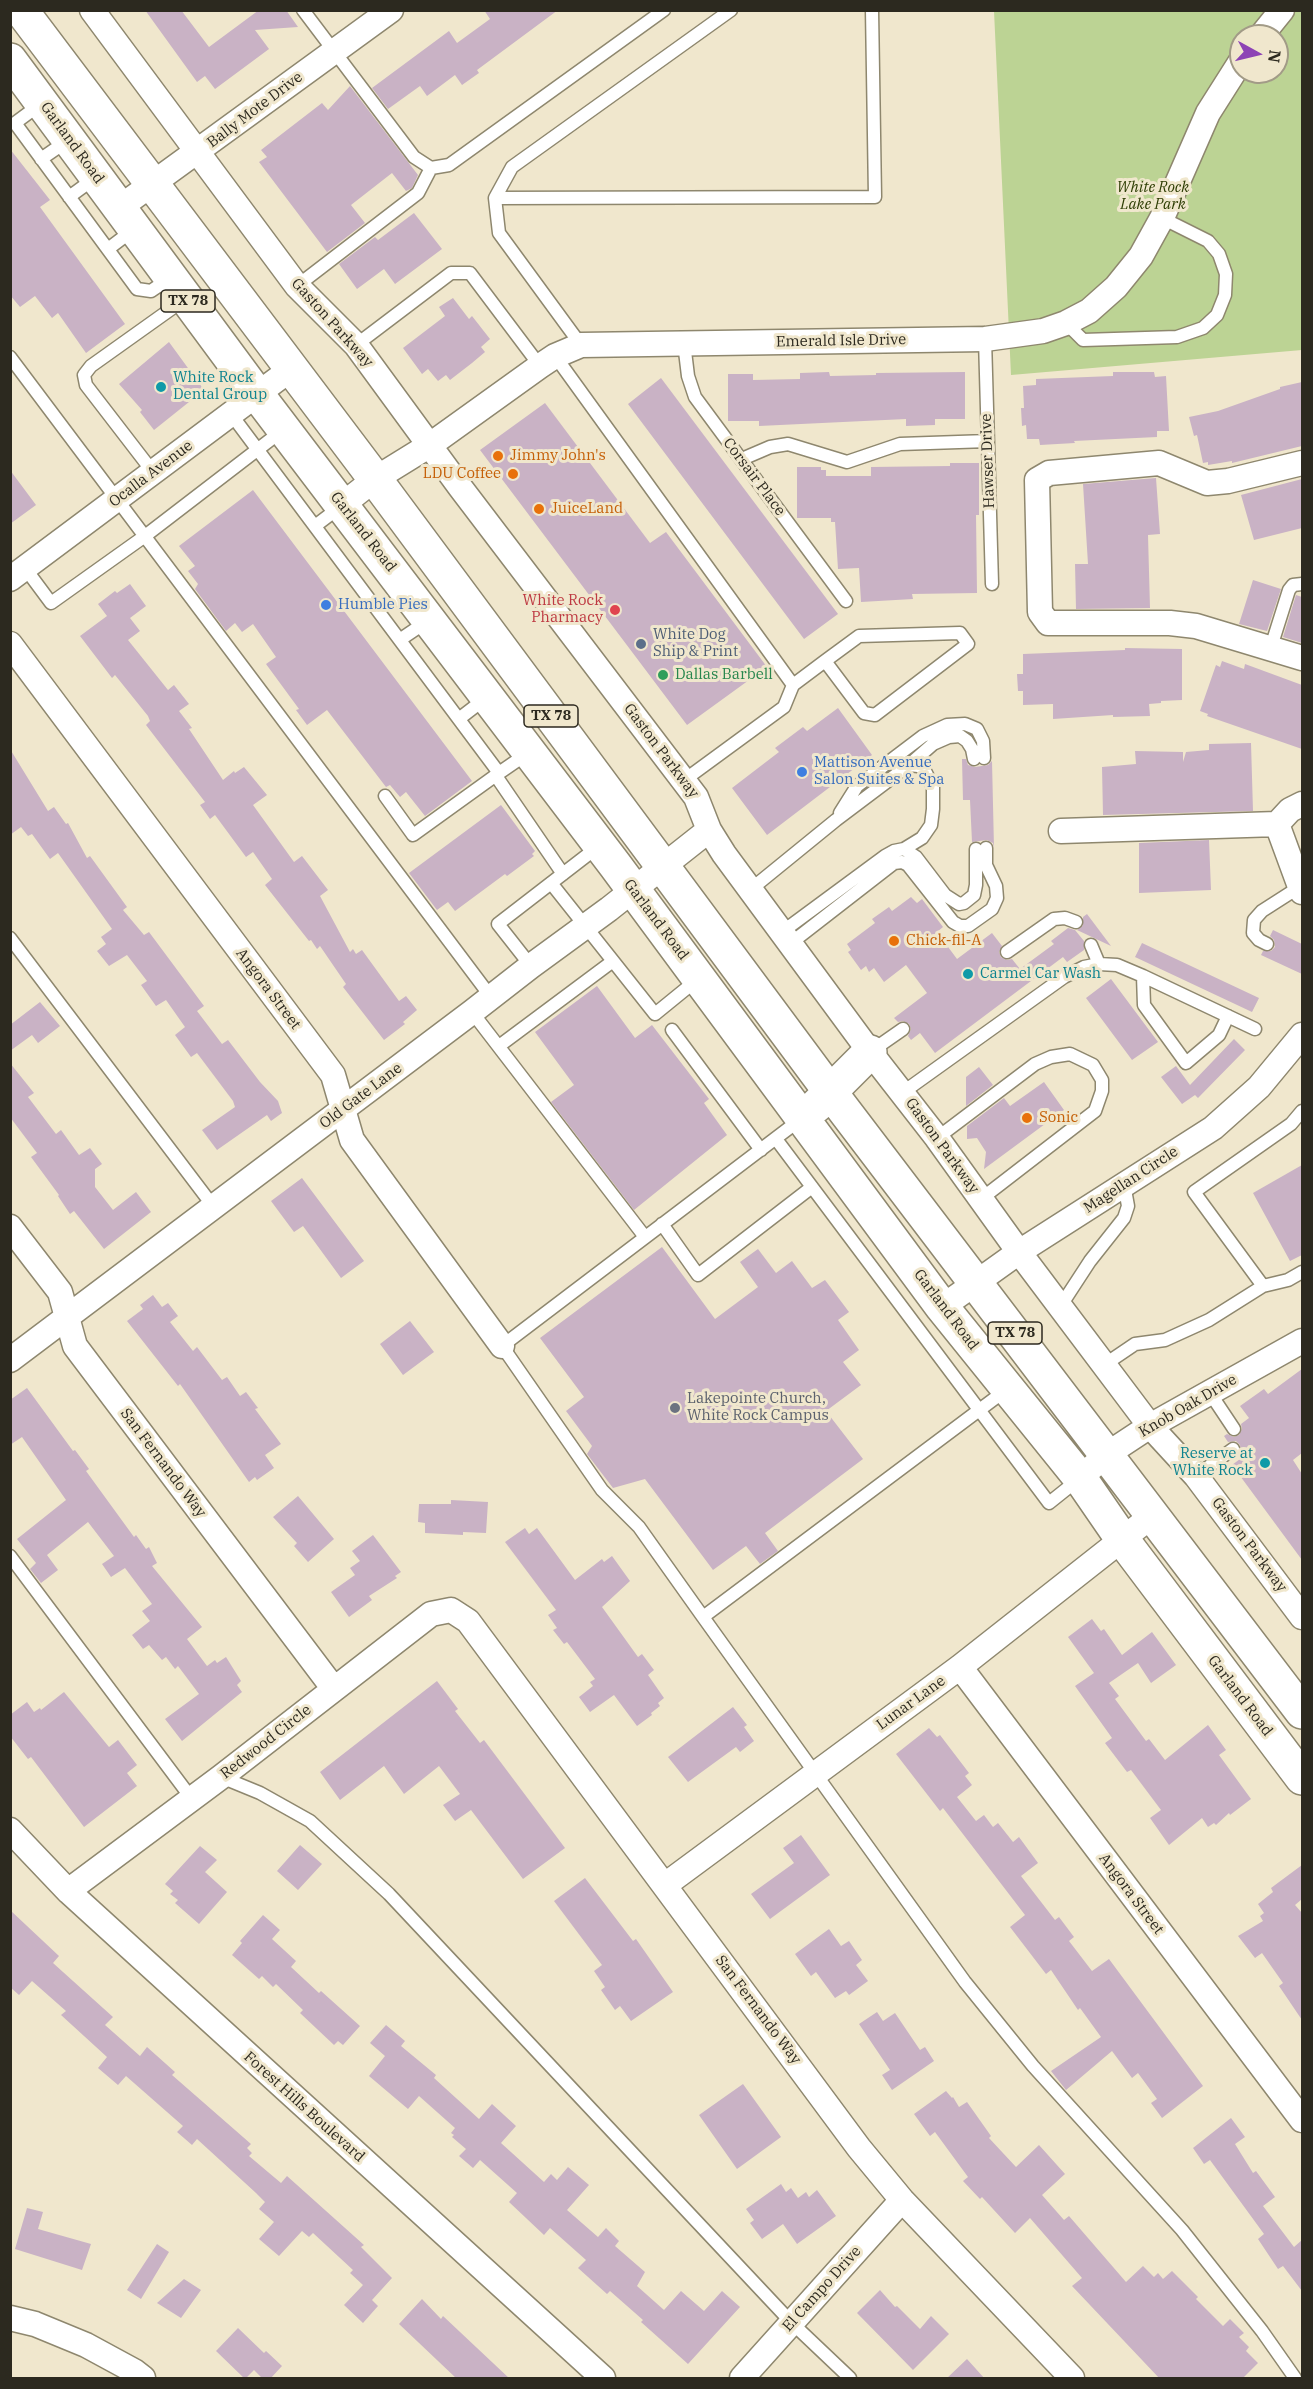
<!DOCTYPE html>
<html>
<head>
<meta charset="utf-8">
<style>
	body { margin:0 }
	#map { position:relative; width:1313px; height:2389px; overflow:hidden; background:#f0e7cd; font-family:"IBM Plex Serif",serif }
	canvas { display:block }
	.frame { position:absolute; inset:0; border:12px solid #2c291f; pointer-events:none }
	.north { position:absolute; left:1229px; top:24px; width:60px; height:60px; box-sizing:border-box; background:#f0e7cd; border:2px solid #a29b87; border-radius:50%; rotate:98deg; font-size:16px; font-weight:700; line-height:24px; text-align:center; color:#2c291f }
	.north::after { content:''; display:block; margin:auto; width:21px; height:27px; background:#8d43b5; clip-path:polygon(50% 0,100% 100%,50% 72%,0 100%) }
</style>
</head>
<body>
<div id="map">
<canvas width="1313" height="2389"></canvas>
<div class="frame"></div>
<div class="north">N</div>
</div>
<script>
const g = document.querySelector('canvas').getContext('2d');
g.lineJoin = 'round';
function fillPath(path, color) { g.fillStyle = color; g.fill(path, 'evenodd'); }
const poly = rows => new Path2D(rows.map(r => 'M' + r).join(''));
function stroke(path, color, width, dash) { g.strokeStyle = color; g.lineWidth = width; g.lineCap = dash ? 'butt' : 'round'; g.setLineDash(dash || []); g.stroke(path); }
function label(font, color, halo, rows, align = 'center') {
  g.font = font + ' "IBM Plex Serif",serif'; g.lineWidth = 6; g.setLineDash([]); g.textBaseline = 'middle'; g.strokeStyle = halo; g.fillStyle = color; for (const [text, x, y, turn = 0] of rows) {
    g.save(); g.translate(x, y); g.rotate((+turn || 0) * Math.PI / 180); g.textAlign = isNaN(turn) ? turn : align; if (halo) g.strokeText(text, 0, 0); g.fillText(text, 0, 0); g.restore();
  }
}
const green = poly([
	[994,11,1302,11,1302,350,1011,375],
	[1241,36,1277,36,1277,72,1241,72]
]);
const building = poly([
	[145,10,181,10,209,47,259,10,286,10,298,27,255,30,269,49,215,89,205,76,197,82],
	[484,10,558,10,477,70,479,73,462,85,455,75,427,96,420,86,388,109,372,88,449,31,457,43,490,19],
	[350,86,418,175,412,188,406,191,392,173,351,205,365,223,327,252,259,162,267,157,261,150,322,103,328,110],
	[10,149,50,200,40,207,125,324,86,353,58,313,52,318,35,296,20,307,10,295],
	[414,213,442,249,395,284,384,269,357,289,339,264,375,237,378,240],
	[453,298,469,319,472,316,490,339,481,347,485,352,472,363,450,380,446,375,438,381,428,369,422,374,403,348,445,316,439,307],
	[169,342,204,390,154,430,140,412,142,410,119,384],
	[829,372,830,376,876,375,876,373,965,372,965,419,935,419,935,425,906,426,906,419,759,426,759,421,728,421,728,374,753,374,753,380,800,379,800,373],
	[1113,372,1154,372,1155,377,1166,376,1169,431,1157,431,1157,437,1074,441,1075,443,1040,445,1039,439,1027,439,1026,425,1022,426,1021,408,1024,408,1023,386,1036,385,1036,379,1113,376],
	[661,378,838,614,804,639,628,404],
	[1302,382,1302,446,1232,463,1232,461,1208,465,1208,462,1203,463,1197,435,1194,436,1189,417,1218,411,1280,389,1280,387],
	[545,403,650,543,666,532,767,667,687,725,480,450],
	[950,463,979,463,979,515,976,515,977,593,912,594,913,599,861,602,859,568,838,569,835,522,831,522,831,518,797,518,797,467,821,467,821,470,826,470,826,476,871,476,871,467,950,466],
	[10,470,36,505,10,524],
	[1156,478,1160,534,1148,535,1150,608,1076,609,1075,564,1088,564,1083,484],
	[1302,479,1302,528,1254,540,1241,495],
	[253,490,472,781,425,816,406,792,400,797,390,785,386,787,327,710,307,725,296,710,299,709,266,664,276,657,253,624,242,632,235,623,226,631,195,589,198,584,188,571,195,566,179,546],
	[1253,580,1281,589,1267,631,1239,624],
	[130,584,146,606,130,618,140,631,128,640,168,690,174,685,189,704,179,711,192,728,189,729,223,780,234,771,235,773,244,767,267,795,253,805,294,862,302,856,328,890,320,896,350,952,353,949,356,954,362,950,399,1001,406,996,417,1010,403,1022,405,1024,384,1040,343,987,346,984,320,946,317,949,311,940,309,941,265,885,272,879,253,852,246,857,215,815,210,819,200,805,205,802,146,725,150,721,148,716,115,675,112,678,80,636,107,616,98,604,115,591,117,593],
	[1296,595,1302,597,1302,643,1283,637],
	[1125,648,1182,649,1182,700,1161,701,1161,703,1149,704,1150,716,1113,717,1113,715,1053,719,1053,704,1023,705,1023,691,1018,691,1017,674,1023,674,1023,654,1125,650],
	[1222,661,1244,669,1245,664,1302,685,1302,749,1207,716,1208,714,1200,711,1216,665,1220,667],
	[838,708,872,755,767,835,732,788,779,752,775,748,803,727,807,731],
	[1251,743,1253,811,1103,815,1102,767,1136,764,1135,751,1183,752,1183,762,1186,752,1209,750,1209,744],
	[10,749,48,811,54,807,66,824,68,823,87,858,90,856,127,907,123,910,144,935,149,932,204,1006,197,1011,222,1044,228,1040,260,1082,278,1101,282,1113,271,1121,267,1115,217,1150,202,1130,235,1107,233,1101,197,1053,191,1057,175,1035,185,1027,166,1000,156,1006,141,985,147,981,127,955,109,966,97,951,106,944,101,937,112,929,58,853,50,859,32,834,28,836,21,827,10,835],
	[962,759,966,759,968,765,975,767,988,765,992,761,994,848,993,843,987,840,972,842,970,800,963,800],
	[501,805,535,851,532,854,534,856,507,876,505,874,455,911,448,902,437,910,409,873],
	[1209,840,1211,890,1139,893,1139,843],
	[911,897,917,903,922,899,943,927,937,932,957,959,992,933,1002,946,999,952,1001,957,1007,960,1012,959,1020,969,1054,944,1051,941,1068,928,1075,930,1084,941,1084,950,1067,962,1063,957,935,1053,920,1033,911,1040,908,1036,911,1029,909,1024,903,1021,898,1022,894,1018,927,993,906,965,884,982,874,968,869,972,866,966,861,970,848,952,851,950,847,944,875,923,872,919,889,907,892,911],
	[1087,914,1111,946,1077,930,1083,925,1083,917],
	[1273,930,1302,944,1302,974,1261,955,1263,951,1271,951,1275,947,1274,940,1270,936],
	[1142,943,1259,998,1252,1012,1135,957],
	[1111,979,1158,1042,1132,1060,1086,998],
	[597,986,635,1038,652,1025,709,1099,704,1103,727,1135,634,1210,551,1102,574,1085,535,1032],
	[40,1002,60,1026,38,1043,32,1035,10,1051,10,1025],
	[1234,1039,1245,1050,1198,1098,1195,1095,1182,1104,1161,1077,1176,1066,1190,1085],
	[10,1063,34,1093,28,1097,56,1134,61,1130,79,1155,90,1148,102,1164,95,1169,95,1187,113,1210,136,1192,151,1212,104,1249,74,1211,70,1214,58,1196,59,1195,31,1157,37,1153,10,1117],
	[979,1067,993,1085,966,1106,966,1077],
	[1044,1082,1064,1110,984,1169,986,1152,977,1138,967,1139,967,1126,1004,1098,1010,1106],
	[1302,1165,1302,1255,1290,1261,1253,1193],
	[302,1178,364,1261,341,1278,303,1226,294,1232,271,1201],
	[662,1247,715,1319,758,1287,740,1262,758,1249,776,1273,792,1261,812,1288,825,1280,849,1312,838,1320,859,1350,843,1362,861,1385,826,1411,863,1459,765,1533,778,1551,760,1564,746,1546,713,1570,645,1479,613,1488,587,1454,592,1446,566,1411,584,1397,540,1338],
	[153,1295,162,1307,168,1303,178,1316,170,1322,193,1351,197,1347,222,1380,227,1377,240,1396,246,1392,258,1408,255,1409,281,1444,265,1455,274,1468,257,1480,255,1477,249,1482,180,1384,178,1386,127,1321,143,1309,140,1305],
	[410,1321,434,1352,403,1375,380,1344],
	[1302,1369,1302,1453,1293,1460,1302,1474,1302,1560,1232,1465,1240,1459,1238,1456,1241,1452,1240,1445,1236,1441,1228,1442,1224,1436,1227,1434,1234,1437,1239,1435,1242,1429,1241,1424,1249,1418,1240,1406,1264,1389,1268,1394],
	[27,1388,73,1451,75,1450,89,1469,86,1471,134,1537,136,1535,146,1549,149,1547,157,1563,152,1566,202,1627,187,1639,207,1666,215,1660,217,1663,226,1657,241,1681,237,1685,242,1692,182,1741,165,1719,199,1694,178,1666,175,1669,166,1657,162,1660,149,1645,143,1649,132,1635,150,1621,142,1611,152,1604,125,1568,111,1577,102,1564,114,1556,88,1522,47,1555,58,1570,41,1583,30,1569,36,1563,17,1539,66,1500,22,1437,10,1445,10,1400],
	[298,1496,334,1539,308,1562,294,1546,297,1543,273,1517],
	[451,1500,488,1502,486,1533,463,1532,463,1535,425,1533,425,1523,418,1522,419,1504,451,1504],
	[525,1528,529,1534,537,1528,575,1580,602,1559,604,1562,612,1556,630,1581,602,1607,638,1657,642,1654,654,1670,648,1675,664,1698,658,1703,660,1706,651,1713,652,1715,637,1726,614,1695,590,1712,579,1697,593,1686,590,1682,595,1679,567,1642,564,1644,553,1630,557,1628,548,1615,556,1610,505,1542],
	[373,1535,401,1572,395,1576,397,1578,369,1596,372,1600,349,1617,331,1592,355,1575,350,1568,360,1561,352,1551],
	[1092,1619,1101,1631,1104,1629,1122,1655,1152,1632,1176,1665,1151,1683,1138,1663,1109,1683,1119,1696,1115,1699,1146,1741,1149,1739,1165,1760,1208,1725,1226,1750,1219,1755,1251,1799,1230,1815,1229,1813,1216,1825,1214,1823,1208,1827,1202,1818,1169,1845,1150,1818,1161,1810,1131,1770,1127,1772,1105,1743,1112,1738,1075,1686,1094,1673,1068,1637],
	[437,1681,458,1709,455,1711,480,1743,484,1740,565,1848,523,1879,471,1810,455,1821,443,1805,460,1794,439,1766,404,1794,384,1766,340,1800,320,1772],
	[64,1692,109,1747,118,1740,137,1765,127,1773,137,1786,84,1827,31,1757,28,1759,10,1736,10,1715,27,1702,34,1712,40,1708,41,1710],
	[733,1707,747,1725,744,1727,754,1741,740,1752,736,1747,688,1782,668,1757],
	[929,1728,937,1737,940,1735,969,1773,965,1776,972,1785,957,1797,976,1821,984,1815,993,1827,998,1823,1013,1842,1019,1837,1038,1863,1021,1876,1055,1920,1059,1917,1074,1937,1069,1941,1092,1971,1109,1959,1203,2086,1162,2118,1151,2103,1157,2099,1138,2073,1132,2078,1112,2051,1066,2090,1051,2071,1101,2037,1080,2008,1078,2010,1051,1970,1046,1974,1010,1927,1025,1915,943,1808,940,1811,896,1754],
	[801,1835,830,1875,770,1919,751,1894,794,1863,783,1848],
	[300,1845,322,1864,298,1890,277,1871],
	[200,1846,217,1860,205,1872,227,1892,199,1924,175,1903,178,1900,170,1894,173,1891,165,1884],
	[1302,1865,1302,1899,1295,1905,1302,1913,1302,2020,1279,1986,1283,1983,1262,1953,1255,1958,1238,1936,1263,1921,1260,1916,1264,1913,1258,1904,1273,1892,1271,1888],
	[585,1878,633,1941,636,1939,673,1992,631,2021,620,2006,615,2010,601,1990,605,1987,594,1971,602,1965,554,1901],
	[10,1910,59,1956,53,1963,113,2017,105,2025,140,2056,147,2047,175,2072,172,2075,251,2144,247,2148,252,2153,249,2156,281,2183,287,2176,364,2245,361,2247,392,2278,372,2300,378,2306,363,2323,344,2305,363,2285,350,2273,353,2270,313,2233,309,2237,302,2231,279,2256,259,2239,274,2222,259,2209,265,2202,256,2193,197,2139,192,2145,177,2132,183,2126,126,2076,118,2085,98,2068,107,2057,61,2015,66,2011,32,1981,19,1995,10,1987],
	[263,1915,280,1930,272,1939,296,1961,291,1967,319,1993,321,1991,360,2026,343,2045,338,2041,334,2045,300,2013,303,2010,276,1984,273,1987,262,1976,259,1979,232,1955,242,1943,240,1941],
	[829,1929,841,1946,849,1941,862,1960,856,1965,868,1981,849,1995,846,1991,835,1998,816,1972,811,1976,795,1954],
	[877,2012,883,2021,895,2013,920,2050,925,2047,934,2061,892,2090,882,2075,890,2070,859,2024],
	[386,2025,405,2041,401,2046,436,2075,434,2078,479,2119,492,2104,516,2126,501,2143,544,2182,551,2174,557,2180,568,2167,589,2185,567,2210,598,2237,606,2228,619,2241,615,2246,645,2272,637,2286,664,2310,681,2291,704,2311,722,2291,740,2307,688,2364,641,2322,643,2320,610,2291,607,2294,578,2268,586,2260,550,2228,544,2235,509,2202,517,2193,480,2160,473,2168,459,2156,466,2149,452,2137,454,2135,451,2133,455,2128,419,2096,408,2109,369,2076,385,2056,370,2043],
	[743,2084,781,2137,737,2169,699,2115],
	[946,2091,952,2098,953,2097,959,2107,967,2102,991,2136,989,2138,1016,2167,1039,2145,1065,2174,1042,2195,1064,2220,1069,2216,1126,2282,1143,2266,1154,2277,1158,2273,1163,2279,1172,2271,1198,2297,1196,2299,1223,2326,1230,2319,1244,2333,1239,2337,1249,2347,1246,2351,1258,2363,1242,2379,1160,2379,1072,2286,1082,2278,1030,2218,1015,2233,982,2197,980,2199,963,2181,968,2177,935,2132,930,2136,914,2114],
	[1231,2118,1245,2137,1235,2144,1253,2173,1256,2171,1275,2197,1263,2206,1294,2247,1302,2240,1302,2291,1283,2266,1278,2269,1258,2239,1264,2234,1210,2160,1204,2164,1193,2148],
	[781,2184,786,2192,791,2188,798,2198,806,2192,809,2197,817,2190,836,2216,797,2244,783,2224,762,2239,750,2223,754,2220,746,2209],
	[27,2208,43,2212,38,2229,91,2244,82,2270,15,2249],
	[157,2244,169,2252,141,2299,127,2290],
	[184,2279,201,2290,181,2318,157,2303],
	[880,2290,895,2307,897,2306,920,2329,931,2316,949,2334,913,2370,857,2313],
	[422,2299,441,2319,443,2316,510,2379,457,2379,399,2324],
	[238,2328,264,2353,266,2351,282,2366,270,2379,263,2379,254,2370,245,2379,216,2351],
	[967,2359,985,2379,946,2379]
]);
const lane = poly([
	[303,10,414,157,431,168,449,165,664,10],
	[42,103,15,123,137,289,151,291,170,278],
	[41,159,67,141],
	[69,197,95,178],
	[495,198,875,197,872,10],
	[108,249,133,230],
	[297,286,418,193,431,168],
	[1066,323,1083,340,1177,337,1203,328,1217,315,1225,295,1226,274,1219,254,1208,241,1162,218],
	[985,339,992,584],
	[684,343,688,376,695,397,846,601],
	[356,345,451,273,470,273,540,366],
	[581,345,499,233,495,198,512,167,731,10],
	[555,356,793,685,784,707,683,781],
	[10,357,491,997],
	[231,414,499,773,413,835,385,796],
	[742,459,770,447,788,444,847,462,900,444,988,441],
	[153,472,86,385,84,375,91,366,185,299],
	[315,526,340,507],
	[25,568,51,603,145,536,283,430],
	[401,639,429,620],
	[1271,647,1289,590,1293,585,1302,584],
	[793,685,825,661,859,636,960,633,968,644,875,715,864,713,825,661],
	[460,718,486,698],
	[909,765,933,744,949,737,960,736,967,741,972,749,974,759],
	[499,773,528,753],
	[496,776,563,874],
	[840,813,857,786,923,736,947,725,965,724,977,729,983,741,984,758],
	[904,849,916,857,945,895,959,904,964,903,974,895,976,885,976,849],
	[551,883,613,961],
	[750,890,836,820,909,765,918,766,924,769,933,787,933,809,931,825,922,838,904,849,894,851,885,856,782,932],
	[10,938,213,1206],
	[791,943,894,863,902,862,908,865,953,922,960,926,968,926,992,909,997,898,996,886,986,865,986,848],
	[1267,944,1259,940,1253,933,1254,920,1262,911,1301,886],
	[1091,945,1099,964],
	[1007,952,1054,919,1065,918,1076,922],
	[531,966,498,924,599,846],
	[1143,976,1144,1005,1186,1063,1219,1035,1228,1016],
	[472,1012,645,1237],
	[672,1030,761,1150],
	[499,1046,613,961,655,1014,698,979],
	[870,1052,903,1029],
	[902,1093,1064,977,1084,967,1099,964,1117,965,1143,976,1255,1029],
	[801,1119,502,1346,602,1490,639,1527,703,1617,1006,1390],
	[937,1138,1035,1064,1051,1057,1070,1054,1093,1065,1102,1080,1102,1091,1095,1111,981,1199],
	[776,1139,1049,1503,1079,1479],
	[662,1224,698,1275,812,1187],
	[1263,1286,1194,1192,1291,1124,1302,1111],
	[1060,1307,1090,1261,1124,1218,1128,1206,1124,1184],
	[1104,1365,1135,1344,1165,1340,1209,1320,1263,1286,1288,1280,1302,1272],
	[1210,1393,1234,1429],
	[1196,1476,1233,1449],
	[10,1556,192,1799],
	[703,1617,965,1982,1033,2066,1182,2230,1262,2331,1295,2378],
	[221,1777,260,1793,310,1821,389,1894,792,2323,850,2378]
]);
const street = poly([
	[92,10,297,286,356,345,460,487,696,797,709,830,724,854,870,1052,937,1138,1019,1252,1150,1426,1196,1476,1302,1617],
	[1261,36,1282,10],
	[119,208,391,10],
	[1302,463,1228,481,1207,483,1159,463,1049,473,1037,480,1040,612,1048,623,1170,623,1196,626,1302,658],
	[342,505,375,479,430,445,540,366,555,356,581,345,985,339,1043,331,1066,323,1089,311,1116,287,1141,256,1162,218,1208,113,1241,61],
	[10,579,291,369],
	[10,644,333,1075,352,1140,502,1346],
	[1302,804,1290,810,1277,824,1302,892],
	[1061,831,1277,824],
	[10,1227,60,1292,75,1346,334,1689],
	[942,1307,1019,1252,1213,1128,1259,1087,1302,1035],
	[10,1360,472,1012,531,966,609,909,709,830],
	[1080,1478,1106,1455,1150,1426,1302,1341],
	[960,1667,1302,2120],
	[10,1830,68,1891,603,2378],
	[665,1885,960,1667,1153,1515],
	[68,1891,221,1777,431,1614,451,1610,468,1621,859,2148,902,2200,1072,2378],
	[10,2318,35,2324,86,2345,134,2371,143,2378],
	[742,2378,902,2200]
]);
const primary = poly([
	[21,10,375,479,831,1093,1302,1712],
	[10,60,257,394,615,865,942,1307,1080,1478,1122,1539,1302,1778],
	[816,1106,870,1052]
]);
const markers = [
	[161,387,6,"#0f9aa8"],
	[498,456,6,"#e8710a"],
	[513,474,6,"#e8710a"],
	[539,509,6,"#e8710a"],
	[326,605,6,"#3f7fe0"],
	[615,610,6,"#e0444e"],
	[641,644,6,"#5c6f8a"],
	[663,675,6,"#2e9e5b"],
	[802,772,6,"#3f7fe0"],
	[894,941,6,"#e8710a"],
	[968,974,6,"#0f9aa8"],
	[1027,1118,6,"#e8710a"],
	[675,1408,6,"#6b7280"],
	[1265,1463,6,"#0f9aa8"]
];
const shields = [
	[188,301,54],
	[551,716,54],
	[1015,1333,54]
];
const shieldNames = [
	["TX 78",188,301],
	["TX 78",551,716],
	["TX 78",1015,1333]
];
const streetNames = [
	["Bally Mote Drive",255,110,-37],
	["Garland Road",72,143,54],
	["Gaston Parkway",332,323,48],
	["Emerald Isle Drive",841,341,-1],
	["Hawser Drive",988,461,-92],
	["Ocalla Avenue",151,474,-37],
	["Corsair Place",754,477,53],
	["Garland Road",363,532,52],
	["Gaston Parkway",661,751,53],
	["Garland Road",656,920,53],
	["Angora Street",268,989,53],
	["Old Gate Lane",361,1096,-37],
	["Gaston Parkway",942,1146,54],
	["Magellan Circle",1131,1180,-33],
	["Garland Road",946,1310,53],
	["Knob Oak Drive",1188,1406,-30],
	["San Fernando Way",163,1463,53],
	["Gaston Parkway",1249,1545,53],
	["Garland Road",1240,1696,53],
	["Lunar Lane",911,1703,-36],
	["Redwood Circle",266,1742,-38],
	["Angora Street",1131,1894,53],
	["San Fernando Way",758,2010,53],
	["Forest Hills Boulevard",304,2107,42],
	["El Campo Drive",822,2289,-48]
];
const parkNames = [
	["White Rock",1153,188],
	["Lake Park",1153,205]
];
const cultureNames = [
	["White Rock",173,378],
	["Dental Group",173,395],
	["Carmel Car Wash",980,974],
	["Reserve at",1253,1454,"right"],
	["White Rock",1253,1471,"right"]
];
const foodNames = [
	["Jimmy John's",510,456],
	["LDU Coffee",501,474,"right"],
	["JuiceLand",551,509],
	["Chick-fil-A",906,941],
	["Sonic",1039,1118]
];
const healthNames = [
	["White Rock",603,601],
	["Pharmacy",603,618]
];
const shopNames = [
	["Humble Pies",338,605],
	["Mattison Avenue",814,763],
	["Salon Suites & Spa",814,780]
];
const serviceNames = [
	["White Dog",653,635],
	["Ship & Print",653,652]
];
const leisureNames = [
	["Dallas Barbell",675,675]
];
const worshipNames = [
	["Lakepointe Church,",687,1399],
	["White Rock Campus",687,1416]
];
fillPath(green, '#bcd394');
fillPath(building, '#c9b2c5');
stroke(lane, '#8e876e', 15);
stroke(street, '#8e876e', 27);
stroke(primary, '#8e876e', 36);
stroke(lane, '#fff', 12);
stroke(street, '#fff', 24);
stroke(primary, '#fff', 33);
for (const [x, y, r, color] of markers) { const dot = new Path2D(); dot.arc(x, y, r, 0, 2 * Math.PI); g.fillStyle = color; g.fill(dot); stroke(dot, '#f0e7cd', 2); }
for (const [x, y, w] of shields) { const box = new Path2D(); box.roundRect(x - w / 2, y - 11, w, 22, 4.5); g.fillStyle = '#f0e7cd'; g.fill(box); stroke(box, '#2c291f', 1.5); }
label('bold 14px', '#2c291f', null, shieldNames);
label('15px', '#2c291f', '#f0e7cd', streetNames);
label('italic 15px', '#2d3d03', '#f0e7cd', parkNames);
label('15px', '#0d838f', '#f0e7cd', cultureNames, 'left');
label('15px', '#c56008', '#f0e7cd', foodNames, 'left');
label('15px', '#be3a42', '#f0e7cd', healthNames, 'right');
label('15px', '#366cbe', '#f0e7cd', shopNames, 'left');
label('15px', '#4e5e75', '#f0e7cd', serviceNames, 'left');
label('15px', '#27864d', '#f0e7cd', leisureNames, 'left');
label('15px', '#5b616d', '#f0e7cd', worshipNames, 'left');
</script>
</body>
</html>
